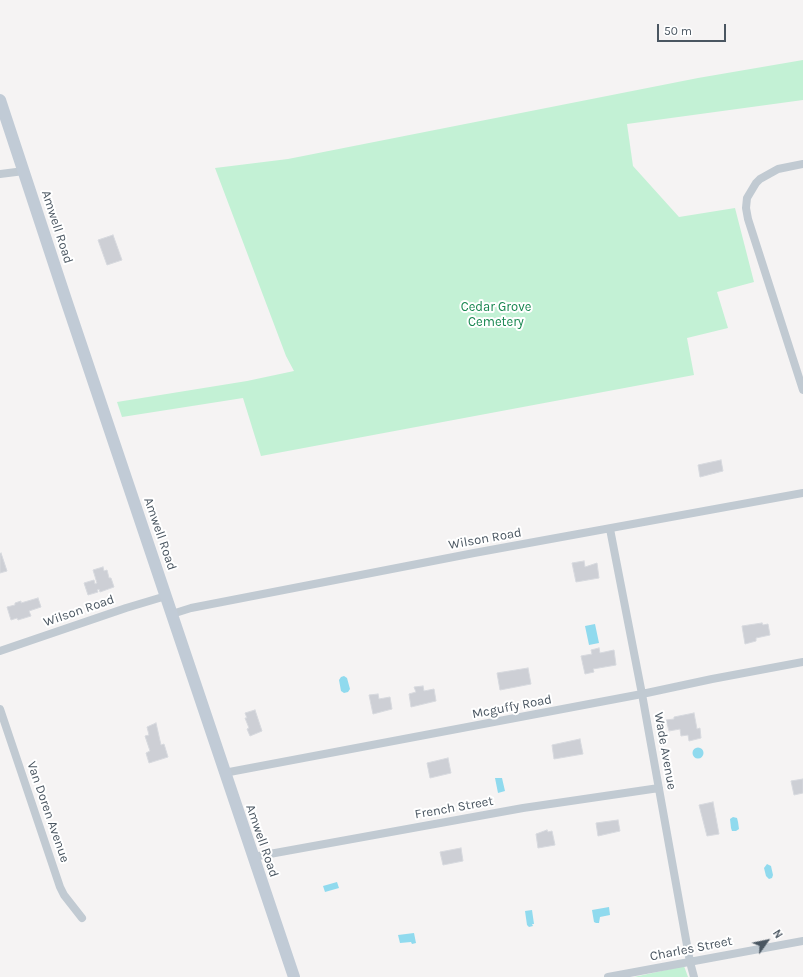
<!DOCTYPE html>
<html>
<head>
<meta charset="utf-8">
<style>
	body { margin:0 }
	#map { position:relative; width:803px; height:977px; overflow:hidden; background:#f5f3f3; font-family:Karla,sans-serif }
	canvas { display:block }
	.north { position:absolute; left:747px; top:921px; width:40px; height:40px; -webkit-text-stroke:3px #fff; paint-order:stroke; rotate:57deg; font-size:11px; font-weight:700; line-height:16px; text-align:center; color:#4a5661 }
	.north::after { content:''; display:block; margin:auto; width:14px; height:18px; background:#4a5661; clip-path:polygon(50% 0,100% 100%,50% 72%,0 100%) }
	.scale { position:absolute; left:657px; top:24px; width:69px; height:18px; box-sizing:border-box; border:2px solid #4a5661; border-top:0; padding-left:5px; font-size:12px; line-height:14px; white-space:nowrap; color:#4a5661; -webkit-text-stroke:3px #fff; paint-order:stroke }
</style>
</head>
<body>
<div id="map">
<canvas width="803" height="977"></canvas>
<div class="north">N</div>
<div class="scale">50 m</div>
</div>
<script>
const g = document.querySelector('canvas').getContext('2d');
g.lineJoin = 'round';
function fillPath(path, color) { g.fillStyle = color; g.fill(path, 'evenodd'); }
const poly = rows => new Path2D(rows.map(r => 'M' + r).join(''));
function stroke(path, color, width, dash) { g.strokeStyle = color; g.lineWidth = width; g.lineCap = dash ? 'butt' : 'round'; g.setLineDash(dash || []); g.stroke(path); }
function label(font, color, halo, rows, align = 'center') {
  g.font = font + ' Karla,sans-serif'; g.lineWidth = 4; g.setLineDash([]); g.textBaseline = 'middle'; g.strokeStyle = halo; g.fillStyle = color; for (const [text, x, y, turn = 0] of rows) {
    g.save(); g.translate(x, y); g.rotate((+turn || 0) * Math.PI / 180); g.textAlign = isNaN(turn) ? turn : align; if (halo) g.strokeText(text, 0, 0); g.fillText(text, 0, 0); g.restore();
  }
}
const green = poly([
	[803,60,803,100,627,124,633,166,679,217,735,208,754,282,717,292,728,328,687,338,694,375,261,456,243,398,122,417,117,402,247,381,294,371,286,356,215,168,288,159,698,78],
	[684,966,688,977,634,977]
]);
const water = poly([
	[595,624,599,643,589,645,585,626],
	[344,676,347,678,350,689,348,692,344,693,341,691,339,680,341,677],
	'692.5 753a5.5 5.5 0 1 1 11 0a5.5 5.5 0 1 1-11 0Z',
	[495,778,502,778,505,791,498,793],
	[733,817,737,818,738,822,739,829,736,831,732,831,731,828,730,819],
	[767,864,771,866,773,875,772,878,769,879,766,876,764,868],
	[337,882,339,888,325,892,323,886],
	[609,907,610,915,600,917,599,923,596,923,594,922,592,910],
	[532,910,534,924,532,924,533,926,529,927,527,925,525,911],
	[414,933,416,943,412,944,411,942,400,943,398,935]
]);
const building = poly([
	[113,235,122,260,107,265,98,240,113,235],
	[721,460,723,471,700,477,698,465,721,460],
	[1,553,7,571,0,573,0,554,1,553],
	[584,561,585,567,597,563,599,578,576,582,572,563,584,561],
	[103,567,104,571,107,570,109,578,111,578,114,587,100,592,99,589,97,590,98,592,88,595,84,583,94,580,95,584,97,583,93,570,103,567],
	[38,598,41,607,29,611,31,616,18,620,17,618,11,620,7,607,15,605,15,603,21,601,21,603,38,598],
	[762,623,763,625,768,624,770,635,756,638,756,641,745,644,742,626,762,623],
	[599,648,600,653,614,650,616,665,593,669,594,672,585,674,581,656,592,654,591,650,599,648],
	[528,668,531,684,500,690,497,673,528,668],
	[423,686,424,691,434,689,436,701,411,707,409,694,416,692,414,687,423,686],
	[378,694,379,699,390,697,392,709,373,714,369,695,378,694],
	[255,710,262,731,250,736,247,729,249,728,245,718,247,718,245,713,255,710],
	[694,713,697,729,700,728,701,738,689,741,688,735,681,736,680,729,669,731,666,720,674,719,674,717,694,713],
	[156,723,161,745,164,744,168,757,149,763,146,753,150,751,145,736,149,735,147,727,156,723],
	[580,739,583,754,554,759,552,745,580,739],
	[448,758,451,773,430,778,427,763,448,758],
	[803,779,803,793,794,795,791,781,803,779],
	[713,802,719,834,707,836,699,805,713,802],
	[618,820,620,831,598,836,596,823,618,820],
	[547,830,548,832,552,831,555,845,538,848,536,834,547,830],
	[461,848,463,861,443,865,440,852,461,848]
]);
const minor = poly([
	[803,164,778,169,760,179,756,183,747,198,746,208,748,219,803,390],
	[0,174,24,171],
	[610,529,642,694,690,962,694,977],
	[172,614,191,608,474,553,803,493],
	[0,651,126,608,166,596],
	[0,709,60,887,64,895,82,918],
	[224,773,642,694,712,679,803,662],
	[253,857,523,808,659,788],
	[608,977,803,941]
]);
const secondary = poly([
	[0,100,66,300,294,977]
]);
const streetNames = [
	["Amwell Road",57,227,72],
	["Amwell Road",160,534,71],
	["Wilson Road",485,539,-10],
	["Wilson Road",79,611,-19],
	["Mcguffy Road",512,707,-11],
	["Wade Avenue",665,751,80],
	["French Street",454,808,-10],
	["Van Doren Avenue",48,812,71],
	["Amwell Road",262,841,71],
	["Charles Street",691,949,-11]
];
const parkNames = [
	["Cedar Grove",496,307],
	["Cemetery",496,322]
];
fillPath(green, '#c3f1d5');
fillPath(water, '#90daee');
fillPath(building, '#cdcfd5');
stroke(building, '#d7d9de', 1);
stroke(minor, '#c1cad2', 8);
stroke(secondary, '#c1cbd6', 12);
label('13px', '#4a5661', '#fff', streetNames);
label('13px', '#17864f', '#fff', parkNames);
</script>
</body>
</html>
